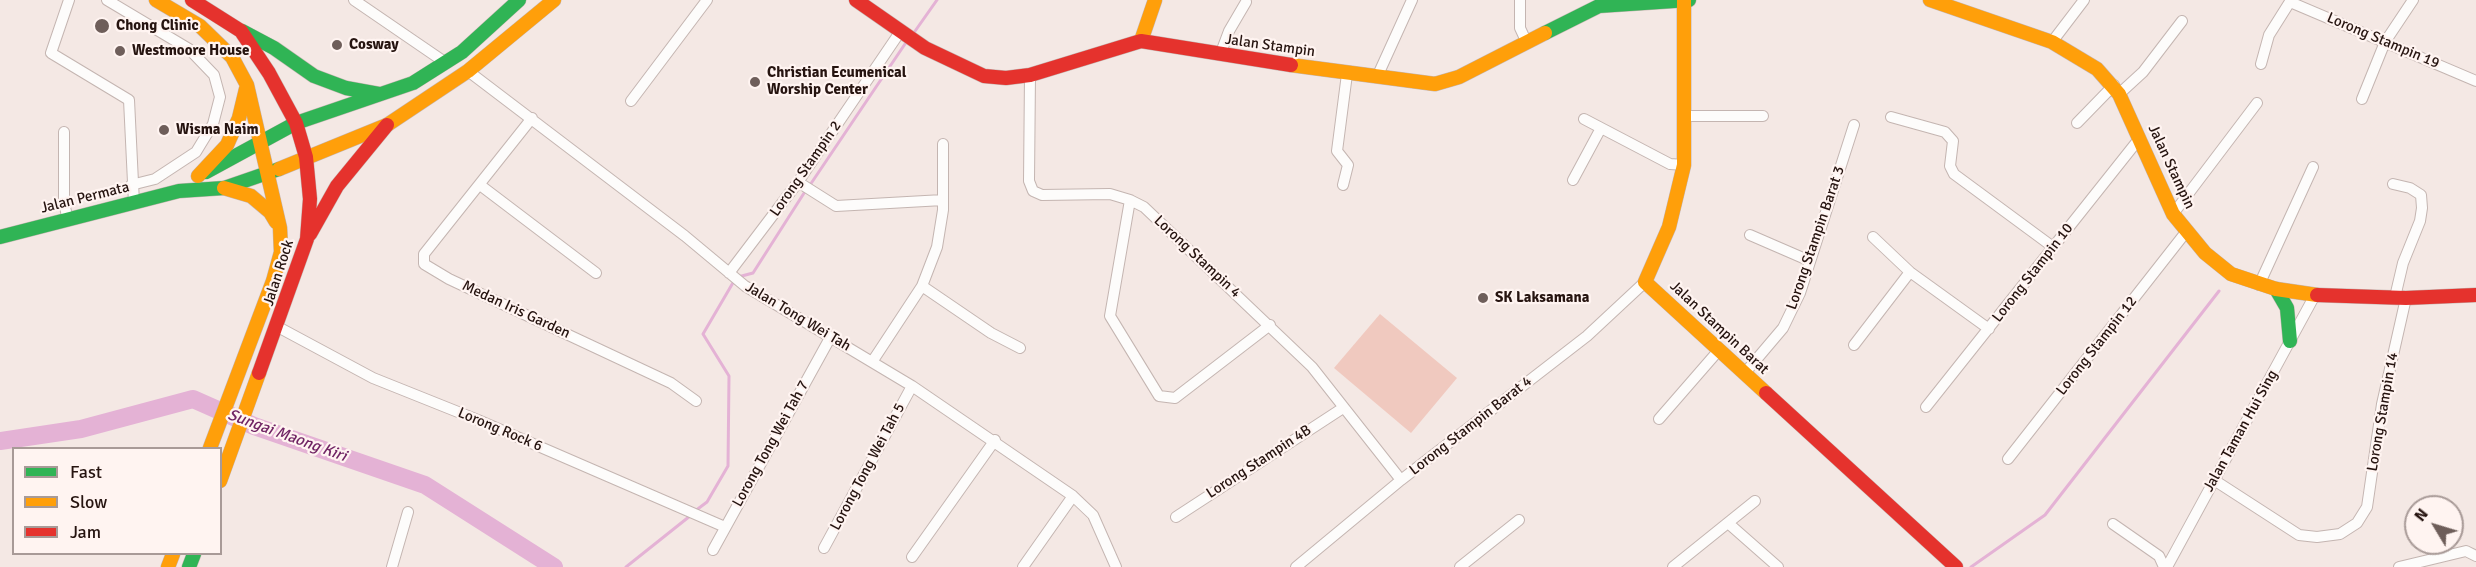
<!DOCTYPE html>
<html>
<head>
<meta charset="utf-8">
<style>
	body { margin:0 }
	#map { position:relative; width:2476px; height:567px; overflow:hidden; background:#f4e8e4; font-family:Signika,sans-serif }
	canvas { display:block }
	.legend { position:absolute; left:12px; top:447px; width:210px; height:108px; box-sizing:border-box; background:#fff4f1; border:2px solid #a89a97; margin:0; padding:8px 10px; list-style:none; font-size:18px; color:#261410 }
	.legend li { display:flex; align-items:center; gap:12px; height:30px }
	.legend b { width:30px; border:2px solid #a89a97 }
	.north { position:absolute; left:2404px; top:495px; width:60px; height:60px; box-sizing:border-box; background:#fff4f1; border:2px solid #a89a97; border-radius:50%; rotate:308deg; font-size:16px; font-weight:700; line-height:24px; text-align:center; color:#261410 }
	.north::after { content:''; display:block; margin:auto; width:21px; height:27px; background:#6e5e5a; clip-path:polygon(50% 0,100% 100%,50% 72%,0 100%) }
</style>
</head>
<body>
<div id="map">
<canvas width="2476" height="567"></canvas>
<ul class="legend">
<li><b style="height:8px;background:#30b455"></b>Fast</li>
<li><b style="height:8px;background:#ff9f0a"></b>Slow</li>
<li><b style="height:8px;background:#e5322d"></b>Jam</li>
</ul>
<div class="north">N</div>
</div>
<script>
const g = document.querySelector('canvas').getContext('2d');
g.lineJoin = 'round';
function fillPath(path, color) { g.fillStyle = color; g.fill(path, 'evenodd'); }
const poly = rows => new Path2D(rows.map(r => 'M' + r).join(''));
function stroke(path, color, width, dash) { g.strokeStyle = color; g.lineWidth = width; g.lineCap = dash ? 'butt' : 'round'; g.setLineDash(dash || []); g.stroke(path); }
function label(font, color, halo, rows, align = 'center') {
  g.font = font + ' Signika,sans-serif'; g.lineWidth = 4.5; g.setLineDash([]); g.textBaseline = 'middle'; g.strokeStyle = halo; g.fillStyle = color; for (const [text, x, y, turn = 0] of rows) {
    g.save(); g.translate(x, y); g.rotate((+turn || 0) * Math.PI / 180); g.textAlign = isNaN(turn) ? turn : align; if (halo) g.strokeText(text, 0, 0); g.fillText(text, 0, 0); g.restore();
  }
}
const green = poly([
	[1380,314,1457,378,1411,433,1334,368]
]);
const stream = poly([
	[913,34,937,0],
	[810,185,907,41],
	[738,277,753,273,806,190],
	[695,511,707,502,728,466,729,376,703,334,734,281],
	[626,567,690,516],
	[1971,567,2045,515,2219,291]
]);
const river = poly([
	[0,441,81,429,193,399,254,426,425,485,554,567]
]);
const street = poly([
	[69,0,51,53,129,100,134,203],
	[107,0,189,49,214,75,220,97,213,124,196,152,155,179,131,185],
	[354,0,446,63],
	[1520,0,1520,28,1527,43],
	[2290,2,2476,81],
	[2052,42,2084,0],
	[1220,55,1229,31,1246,2],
	[2261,64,2269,35,2291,0],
	[468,71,685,236,745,286,912,386,1073,496,1093,515,1116,567],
	[1030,75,1029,181,1033,191,1042,195,1110,194,1130,200,1144,207,1312,367,1401,480],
	[1377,77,1412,0],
	[2119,94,2143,72,2182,21],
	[2362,99,2385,42,2413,0],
	[631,101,707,0],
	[1684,116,1763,116],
	[1891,117,1945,132,1953,141,1950,166,1954,174,2053,247],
	[532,118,424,254,424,264,449,279,671,383,696,401],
	[1584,119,1670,164,1684,165],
	[2077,123,2114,85],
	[64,132,64,203,68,220],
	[1573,180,1601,128],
	[798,182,836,206,943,200],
	[2393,184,2410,188,2421,195,2422,208,2420,221,2403,263,2395,297],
	[480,185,596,273],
	[1343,185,1348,165,1337,151,1347,74],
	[1130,200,1110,316,1159,396,1175,398,1270,325],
	[2173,214,2257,103],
	[1750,235,1810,261],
	[1873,237,1910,272,1989,329],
	[729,273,798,182,900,32],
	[2259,285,2313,167],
	[922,286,991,333,1020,348],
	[278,327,373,378,478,420,725,527],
	[1854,345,1910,272],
	[872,362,922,286,937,247,943,210,943,144],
	[1744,374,1783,328,1800,293,1854,125],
	[1926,407,2139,139],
	[1659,419,1719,350],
	[2008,459,2186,232],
	[2214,480,2299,535,2317,537,2340,534,2357,523,2367,507,2382,404,2406,298],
	[1176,517,1343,408],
	[1728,523,1778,567],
	[2113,524,2159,556,2164,567],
	[824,548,912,386],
	[713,550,830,338],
	[912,557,995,440],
	[392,567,408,512],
	[1023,567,1073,496],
	[1296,567,1401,480,1587,336,1645,282],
	[1460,567,1519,520],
	[1673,567,1755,501],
	[2167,567,2315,295],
	[2399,567,2466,551,2476,556]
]);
const fast = poly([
	[242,31,274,48,314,76,346,88,379,94],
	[1545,33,1599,6,1689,0],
	[206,172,296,123,413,83,462,52,519,0],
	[0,237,179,191,224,188,279,169],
	[2276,289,2287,308,2290,341],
	[189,567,194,554]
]);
const slow = poly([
	[156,0,200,26,232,57,247,85,280,228,281,252,273,281,210,448],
	[1684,0,1684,165,1669,227,1645,282,1766,393],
	[1930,0,2052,42,2097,69,2119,94,2173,214,2205,253,2231,274,2276,289,2317,295],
	[1141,41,1155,0],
	[1291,65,1435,84,1459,77,1545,33],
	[279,169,387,125,468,71,554,0],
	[198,176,227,145,239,118,246,89],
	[224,188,251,196,270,212,276,222],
	[220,481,259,373],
	[168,567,173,554]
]);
const jam = poly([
	[192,0,241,31,269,73,296,123,306,157,310,199,307,239,259,373],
	[856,0,925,48,984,76,1006,78,1030,75,1141,41,1291,65],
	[310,234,337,186,387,125],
	[2317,295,2406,298,2476,295],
	[1766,393,1956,567]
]);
const markers = [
	[102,26,8,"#6e5e5a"],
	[337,45,6,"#6e5e5a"],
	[120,51,6,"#6e5e5a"],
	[755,82,6,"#6e5e5a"],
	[164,130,6,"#6e5e5a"],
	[1483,298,6,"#6e5e5a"]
];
const poiNames = [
	["Chong Clinic",116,26],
	["Cosway",349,45],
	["Westmoore House",132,51],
	["Christian Ecumenical",767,73],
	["Worship Center",767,90],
	["Wisma Naim",176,130],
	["SK Laksamana",1495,298]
];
const streetNames = [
	["Lorong Stampin 19",2383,41,23],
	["Jalan Stampin",1270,46,8],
	["Jalan Stampin",2171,167,65],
	["Lorong Stampin 2",806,169,-55],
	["Jalan Permata",85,198,-14],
	["Lorong Stampin Barat 3",1816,238,-71],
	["Lorong Stampin 4",1197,257,43],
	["Jalan Rock",279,273,-72],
	["Lorong Stampin 10",2033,273,-52],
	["Medan Iris Garden",516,310,25],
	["Jalan Tong Wei Tah",798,317,31],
	["Jalan Stampin Barat",1719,328,43],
	["Lorong Stampin 12",2097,346,-52],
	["Lorong Stampin 14",2383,412,-80],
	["Lorong Stampin Barat 4",1471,426,-38],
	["Lorong Rock 6",500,430,23],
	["Jalan Taman Hui Sing",2241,431,-61],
	["Lorong Tong Wei Tah 7",771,444,-61],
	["Lorong Stampin 4B",1259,462,-33],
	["Lorong Tong Wei Tah 5",868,467,-62]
];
const waterNames = [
	["Sungai Maong Kiri",287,436,20]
];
fillPath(green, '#f0c9bf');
stroke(stream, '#e4b2d5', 3);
stroke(river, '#e4b2d5', 18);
stroke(street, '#c4b5b1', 12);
stroke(fast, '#c4b5b1', 15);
stroke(slow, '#c4b5b1', 15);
stroke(jam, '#c4b5b1', 15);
stroke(street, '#fdfcfb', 10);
stroke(fast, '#30b455', 14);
stroke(slow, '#ff9f0a', 14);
stroke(jam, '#e5322d', 14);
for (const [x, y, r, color] of markers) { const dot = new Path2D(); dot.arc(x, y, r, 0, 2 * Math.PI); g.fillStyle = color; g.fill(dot); stroke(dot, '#fff4f1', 2); }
label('bold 15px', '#261410', '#fff4f1', poiNames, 'left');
label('15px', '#261410', '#fff4f1', streetNames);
label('italic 16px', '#712565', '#fff4f1', waterNames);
</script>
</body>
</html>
